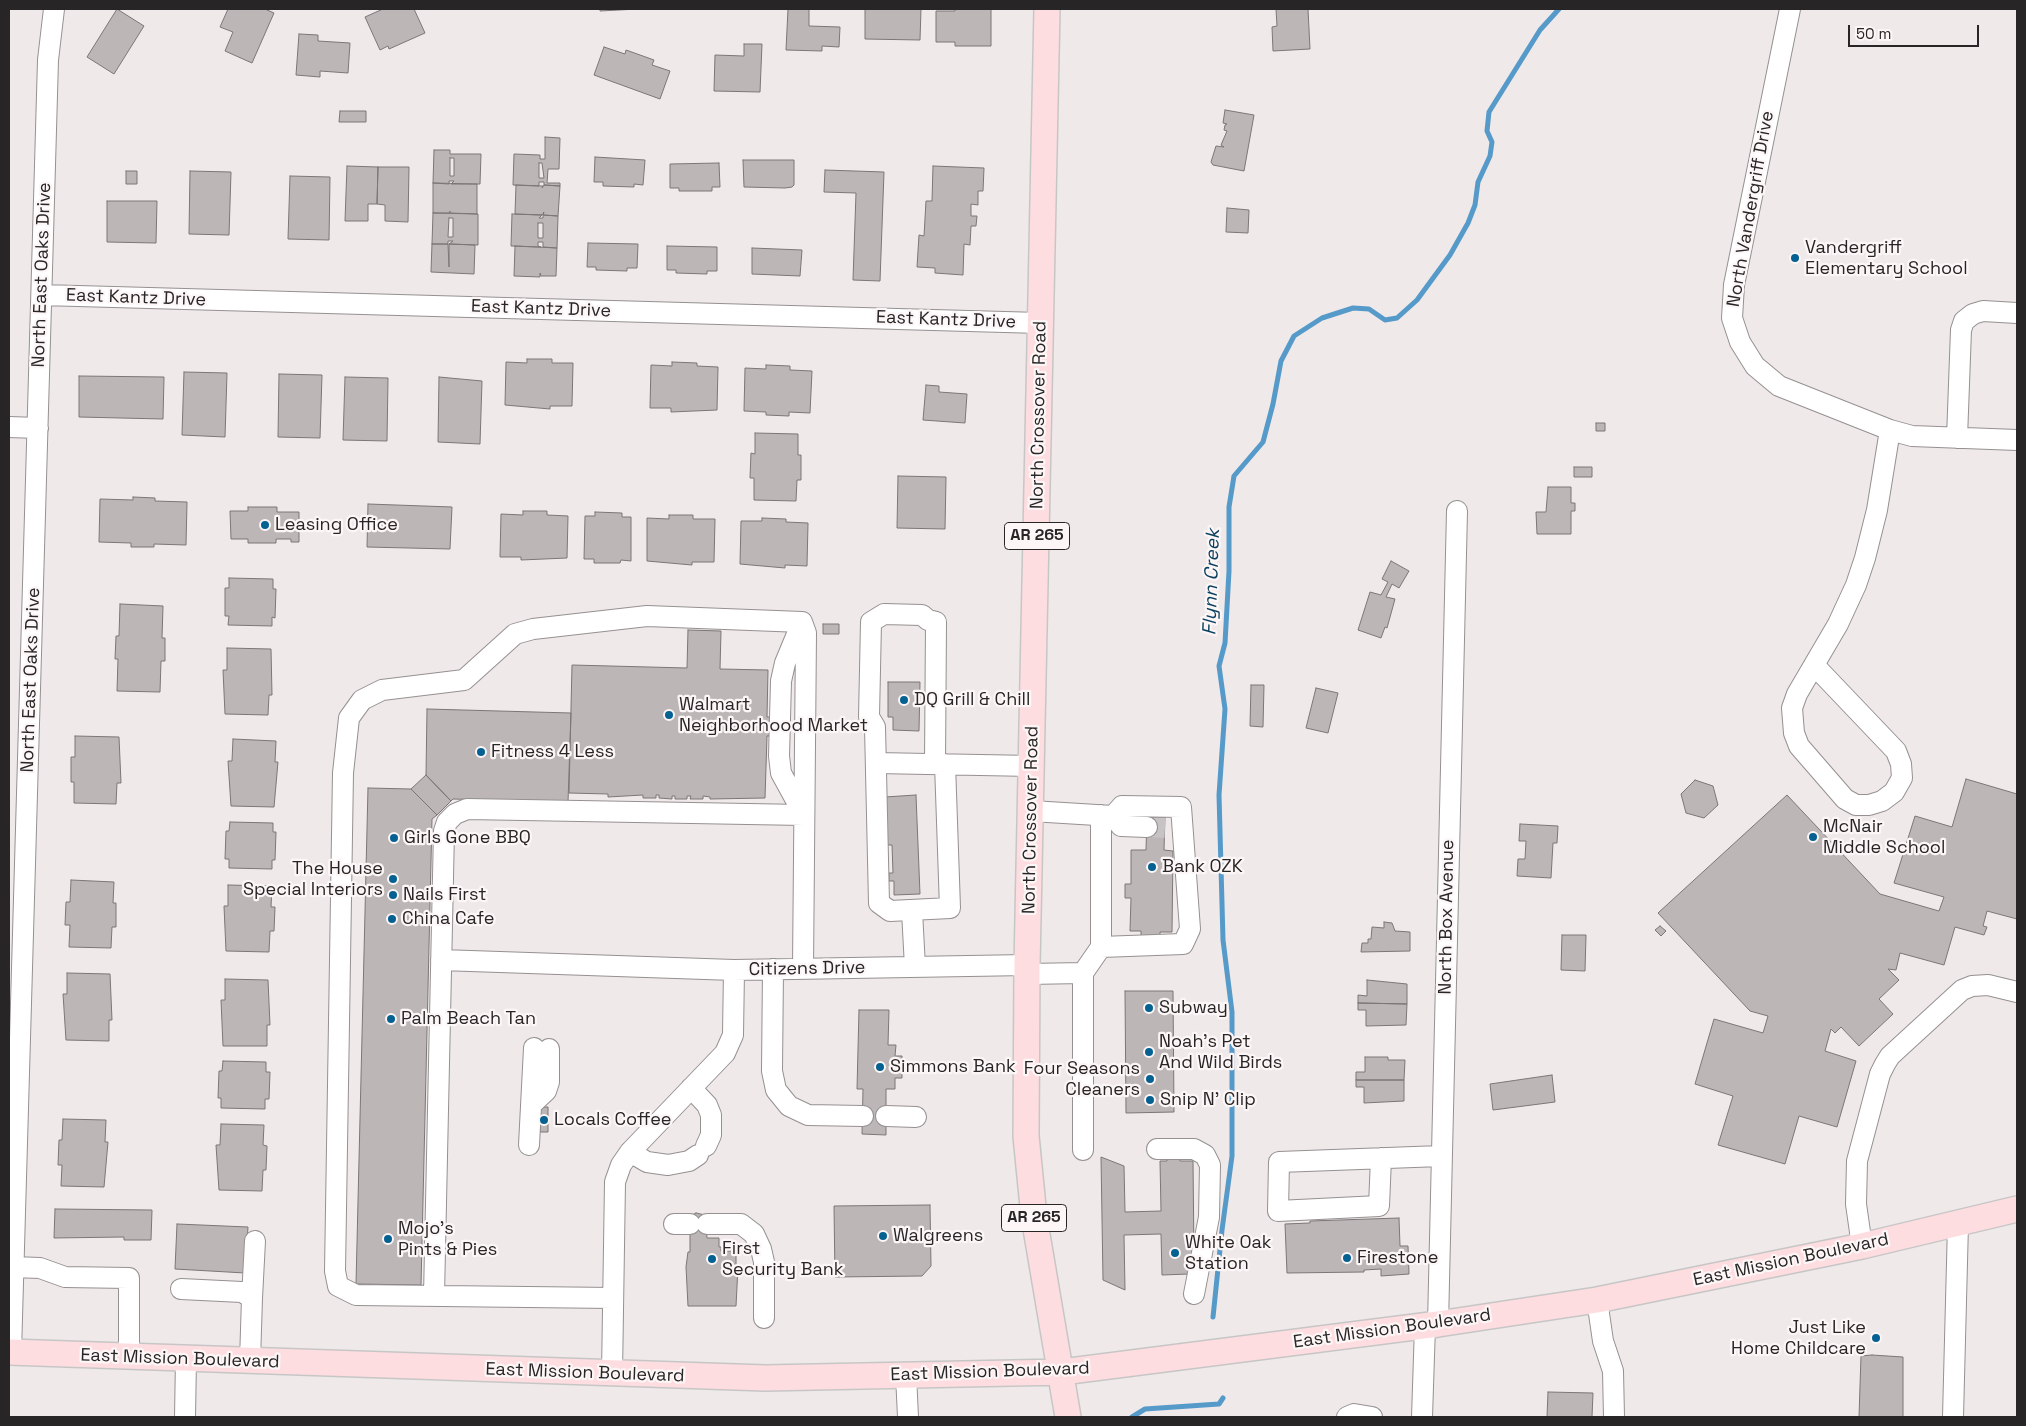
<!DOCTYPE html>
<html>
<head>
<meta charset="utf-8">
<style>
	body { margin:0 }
	#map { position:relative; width:2026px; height:1426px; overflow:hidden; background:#efe9ea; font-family:"Space Grotesk",sans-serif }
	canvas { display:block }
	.frame { position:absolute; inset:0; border:10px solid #272525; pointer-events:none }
	.scale { position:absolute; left:1848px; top:25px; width:131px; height:22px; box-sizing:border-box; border:2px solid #272525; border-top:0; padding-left:6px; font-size:15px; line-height:18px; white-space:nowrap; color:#272525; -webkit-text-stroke:4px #fdf6f7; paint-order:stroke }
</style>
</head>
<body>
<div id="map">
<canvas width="2026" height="1426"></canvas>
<div class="frame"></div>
<div class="scale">50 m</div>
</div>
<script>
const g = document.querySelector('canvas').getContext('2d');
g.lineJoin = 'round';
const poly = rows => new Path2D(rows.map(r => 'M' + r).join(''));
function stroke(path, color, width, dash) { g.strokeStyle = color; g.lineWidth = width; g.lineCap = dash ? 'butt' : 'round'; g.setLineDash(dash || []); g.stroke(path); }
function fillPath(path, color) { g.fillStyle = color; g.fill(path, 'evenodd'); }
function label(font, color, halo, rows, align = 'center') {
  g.font = font + ' "Space Grotesk",sans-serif'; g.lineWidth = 4.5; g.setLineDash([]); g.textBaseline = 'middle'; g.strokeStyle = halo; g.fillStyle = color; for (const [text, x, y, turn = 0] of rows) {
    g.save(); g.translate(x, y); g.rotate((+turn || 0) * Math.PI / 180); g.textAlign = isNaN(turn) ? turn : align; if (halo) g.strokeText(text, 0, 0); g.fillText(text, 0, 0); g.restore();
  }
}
const stream = poly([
	[1213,1317,1222,1230,1232,1156,1232,1012,1223,940,1219,795,1225,709,1219,666,1225,643,1229,571,1229,507,1234,476,1263,442,1273,404,1281,361,1294,336,1322,318,1353,308,1369,309,1385,320,1397,318,1417,300,1450,255,1468,223,1475,205,1478,182,1490,156,1492,142,1487,131,1489,112,1540,30,1559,9],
	[1132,1417,1145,1409,1219,1404,1223,1398]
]);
const building = poly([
	[117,9,144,26,114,74,87,57,117,9],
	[228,9,265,9,274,13,252,63,225,51,233,32,220,27,228,9],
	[383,9,414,9,425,33,389,49,388,46,380,50,365,17,383,9],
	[600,9,638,9,600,11,600,9],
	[788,9,809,9,809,26,840,27,839,47,822,46,822,51,786,50,788,9],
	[865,9,921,9,920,40,865,39,865,9],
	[955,9,991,9,991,46,955,46,955,42,936,42,936,11,955,11,955,9],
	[1276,9,1308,9,1310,49,1273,51,1272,27,1277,26,1276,9],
	[299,34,318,35,318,41,350,43,348,73,320,71,320,77,296,75,299,34],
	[744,44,762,44,760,92,714,91,715,55,744,56,744,44],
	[604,47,625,54,626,50,654,60,652,65,670,71,660,99,594,75,604,47],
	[1225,110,1254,115,1244,171,1213,165,1211,162,1216,146,1224,147,1221,145,1227,131,1224,130,1225,125,1227,124,1223,123,1225,110],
	[340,111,366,111,366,122,339,122,340,111],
	[545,137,560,138,559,169,548,169,547,183,560,183,560,186,544,185,544,182,539,182,539,186,513,185,514,154,540,155,540,159,545,159,545,137],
	[539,163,542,163,544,178,539,178,539,163],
	[434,150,450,150,450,154,481,154,480,184,451,184,454,181,449,181,449,184,433,183,434,150],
	[450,158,454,158,454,176,450,176,450,158],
	[595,157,645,160,643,185,634,184,634,187,603,186,603,182,594,182,595,157],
	[743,160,794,160,794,185,792,187,785,188,744,187,743,160],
	[719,163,720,187,712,187,712,191,679,191,679,188,670,188,670,164,719,163],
	[347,166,378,167,377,204,368,204,368,221,345,221,347,166],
	[933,166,984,168,983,191,978,191,978,205,971,204,971,216,977,216,976,226,971,226,970,245,964,244,963,275,935,273,935,268,917,267,919,235,924,236,926,201,932,201,933,166],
	[378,167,409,167,408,222,385,221,385,205,377,204,378,167],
	[825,170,884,172,880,281,853,280,856,193,824,192,825,170],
	[126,171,137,171,137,184,126,184,126,171],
	[190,171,231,172,229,235,189,234,190,171],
	[290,176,330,177,329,240,288,239,290,176],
	[433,183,477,184,477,214,450,213,450,211,449,213,433,213,433,183],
	[516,185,543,186,542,188,544,185,560,186,558,216,543,215,544,212,542,215,515,214,516,185],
	[107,201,157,201,156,243,107,242,107,201],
	[1227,208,1249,210,1248,233,1226,232,1227,208],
	[433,213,478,214,478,245,449,244,453,241,448,241,448,244,432,244,433,213],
	[449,218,453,218,453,237,448,237,449,218],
	[512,214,542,215,539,218,543,218,543,215,558,216,557,248,543,247,543,242,538,242,538,246,541,247,511,246,512,214],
	[538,223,543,223,543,238,538,238,538,223],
	[588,243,638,244,637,268,627,268,627,271,596,270,596,267,587,267,588,243],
	[432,244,448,244,449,267,449,244,475,245,474,274,431,272,432,244],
	[515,246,557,248,556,276,541,276,540,273,540,277,514,276,515,246],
	[667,246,717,247,717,271,707,271,707,274,676,273,676,270,667,270,667,246],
	[752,248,802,250,800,276,752,274,752,248],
	[527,359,552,359,552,363,573,363,572,406,550,406,550,409,505,405,506,362,527,363,527,359],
	[672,362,697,363,697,366,718,367,717,410,671,412,671,408,650,408,651,365,672,366,672,362],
	[766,365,790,366,790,370,812,371,810,413,789,412,789,416,766,415,766,412,744,411,745,368,766,369,766,365],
	[184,372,227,373,225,437,182,435,184,372],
	[279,374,322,375,320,438,278,437,279,374],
	[79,376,164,377,163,419,79,417,79,376],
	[345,377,388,378,387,441,343,440,345,377],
	[439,377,482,381,480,444,438,442,439,377],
	[926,385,939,386,939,392,967,394,965,423,923,420,926,385],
	[1596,423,1605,423,1605,431,1596,431,1596,423],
	[755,433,798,434,798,455,801,455,801,480,797,480,796,501,754,500,754,478,750,478,751,453,755,454,755,433],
	[1574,467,1592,467,1592,477,1574,477,1574,467],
	[898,476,946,477,945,529,897,528,898,476],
	[1548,487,1571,487,1571,503,1575,503,1575,511,1571,511,1571,534,1537,534,1536,512,1546,512,1548,487],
	[133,497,155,498,155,501,187,502,186,545,154,544,154,547,131,547,131,543,99,542,100,499,133,500,133,497],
	[368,504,452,507,450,549,367,547,368,504],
	[248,507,277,507,277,512,299,512,299,542,291,542,291,539,276,539,276,543,248,543,248,539,231,539,230,511,248,511,248,507],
	[523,511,547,511,547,515,568,516,567,558,521,560,521,557,500,557,501,514,523,515,523,511],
	[595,512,622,513,622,517,631,517,631,561,621,560,620,563,594,563,594,559,584,559,585,516,595,516,595,512],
	[669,515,693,515,693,519,715,519,714,562,692,562,692,565,647,561,647,518,669,519,669,515],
	[762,518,786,519,786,522,808,523,807,566,785,565,785,568,740,564,741,521,762,521,762,518],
	[1391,561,1409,571,1399,588,1392,584,1386,597,1395,599,1387,628,1385,627,1381,638,1358,630,1370,592,1381,595,1388,582,1382,579,1391,561],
	[229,578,273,579,273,589,276,589,275,618,272,617,272,626,228,625,229,616,225,616,225,588,229,588,229,578],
	[120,604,163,606,162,638,165,638,165,661,161,661,160,692,117,691,118,659,115,659,116,636,119,636,120,604],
	[823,624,839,624,839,634,823,634,823,624],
	[688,630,721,631,720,669,768,670,767,717,776,717,776,736,767,736,765,798,710,799,710,797,703,796,703,799,690,799,691,796,687,796,687,799,675,799,675,796,672,796,672,799,659,798,659,795,656,795,656,798,643,798,643,795,608,797,608,794,569,793,572,665,687,668,688,630],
	[227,648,271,649,272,695,269,695,268,715,225,714,223,670,227,670,227,648],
	[888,682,920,682,919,731,893,730,893,717,888,717,888,682],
	[1251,685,1264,685,1263,727,1250,726,1251,685],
	[1316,688,1338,693,1328,733,1306,728,1316,688],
	[427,709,571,713,568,802,453,799,451,801,426,775,427,709],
	[75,736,119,737,121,783,117,783,116,804,74,803,74,782,71,782,71,757,75,757,75,736],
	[233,739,276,741,275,762,278,762,274,807,231,806,228,761,232,761,233,739],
	[426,775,451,801,437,815,411,789,426,775],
	[1966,779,2017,794,2017,919,1987,911,1983,926,1987,927,1984,935,1955,927,1944,965,1900,953,1896,970,1888,969,1899,980,1879,999,1893,1014,1859,1046,1841,1027,1835,1033,1831,1029,1825,1051,1856,1061,1837,1127,1799,1116,1785,1164,1718,1145,1733,1096,1695,1084,1714,1019,1763,1033,1768,1016,1750,1011,1658,913,1787,795,1880,894,1939,911,1944,897,1894,883,1915,816,1952,827,1966,779],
	[1695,780,1713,786,1718,805,1704,818,1686,813,1681,794,1695,780],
	[368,788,411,789,437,815,432,819,421,1285,356,1284,368,788],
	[916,795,920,894,894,895,894,881,889,881,889,873,893,873,892,845,887,845,885,797,916,795],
	[1147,815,1165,815,1164,850,1173,851,1172,932,1160,932,1160,939,1141,939,1141,931,1130,931,1131,898,1125,898,1125,884,1131,884,1131,850,1146,850,1147,815],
	[230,822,273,823,273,832,276,832,275,860,272,860,272,869,229,868,229,859,225,859,226,831,229,831,230,822],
	[1520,824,1558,826,1557,843,1553,843,1551,878,1517,876,1518,859,1525,859,1526,841,1519,841,1520,824],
	[71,880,114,882,113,903,116,903,116,927,112,927,111,948,69,947,70,925,65,925,66,902,70,902,71,880],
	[228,885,272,886,271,907,275,907,274,931,270,931,269,952,226,951,224,906,228,906,228,885],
	[1384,922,1392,923,1395,931,1410,932,1410,951,1361,952,1362,943,1368,943,1368,939,1371,939,1372,927,1384,928,1384,922],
	[1660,926,1666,931,1661,936,1655,930,1660,926],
	[1562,935,1586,935,1585,971,1561,970,1562,935],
	[67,973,110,974,112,1020,109,1020,109,1041,66,1040,63,994,67,994,67,973],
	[225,979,268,980,270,1025,267,1025,267,1046,223,1046,221,1000,225,1000,225,979],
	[1367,980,1407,984,1407,1004,1358,1003,1358,995,1367,996,1367,980],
	[1125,991,1173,991,1174,1112,1126,1113,1125,991],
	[1358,1003,1407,1004,1406,1025,1366,1026,1366,1010,1358,1010,1358,1003],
	[859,1010,889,1010,888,1045,896,1045,895,1056,902,1056,902,1078,895,1078,895,1089,886,1089,886,1135,862,1134,863,1089,857,1089,859,1010],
	[1365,1057,1388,1057,1388,1060,1405,1060,1404,1080,1356,1080,1356,1072,1365,1072,1365,1057],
	[223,1061,266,1062,266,1072,270,1072,269,1099,265,1099,265,1109,221,1108,221,1098,218,1098,219,1071,222,1071,223,1061],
	[1552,1075,1555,1102,1493,1110,1490,1084,1552,1075],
	[1356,1080,1404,1080,1404,1101,1364,1103,1364,1087,1356,1087,1356,1080],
	[540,1107,548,1107,548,1132,540,1132,540,1107],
	[63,1119,106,1120,105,1142,108,1142,104,1187,61,1186,62,1165,58,1165,59,1140,62,1140,63,1119],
	[221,1124,264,1125,263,1145,267,1146,266,1170,263,1170,262,1191,219,1190,216,1145,220,1145,221,1124],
	[1167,1155,1179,1155,1180,1161,1193,1161,1194,1259,1189,1274,1162,1275,1161,1234,1124,1235,1125,1290,1103,1280,1101,1157,1124,1166,1125,1212,1161,1211,1160,1161,1167,1161,1167,1155],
	[930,1205,931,1266,922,1276,835,1277,834,1206,930,1205],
	[55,1209,152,1210,151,1240,124,1240,124,1237,54,1238,55,1209],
	[696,1213,705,1215,707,1238,719,1238,719,1247,721,1247,721,1251,736,1251,736,1267,738,1267,736,1306,688,1306,686,1267,688,1252,690,1252,690,1216,696,1213],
	[1399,1218,1400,1246,1408,1246,1409,1274,1381,1276,1381,1269,1364,1270,1364,1272,1287,1273,1285,1224,1310,1223,1310,1221,1399,1218],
	[177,1224,248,1227,245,1273,175,1269,177,1224],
	[1872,1355,1903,1357,1903,1417,1859,1417,1861,1356,1872,1355],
	[1548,1392,1593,1393,1592,1417,1547,1417,1548,1392]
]);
const minorTunnel = poly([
	[1147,827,1165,828]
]);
const minor = poly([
	[1790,9,1734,285,1732,318,1740,342,1755,366,1779,386,1890,430,1912,436,2017,440],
	[42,295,1040,323],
	[9,427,38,428],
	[1957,438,1961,330,1964,321,1973,314,1983,311,2017,313],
	[1814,665,1896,751,1901,764,1902,778,1894,792,1882,801,1869,805,1856,805,1845,799,1799,746,1794,733,1792,708,1797,694,1814,665,1838,624,1856,585,1865,558,1877,510,1890,430],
	[876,763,1032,766],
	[935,763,936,622,928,620,922,615,884,614,871,622,869,717,875,727,879,903,890,911,950,908,945,764],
	[1031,811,1113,816,1121,826,1147,827],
	[912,911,915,967],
	[1101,947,1101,815],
	[441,960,734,970],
	[773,969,772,1071,776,1090,789,1106,808,1115,863,1116],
	[1083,973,1101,947,1183,944,1190,929,1181,807,1122,806,1113,816],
	[1027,974,1083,973,1083,1150],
	[691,1088,707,1105,711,1115,711,1135,706,1146],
	[531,1105,546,1091,549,1082,549,1049],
	[886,1116,916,1117],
	[529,1145,534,1048],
	[1157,1149,1194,1149,1205,1155,1210,1165,1209,1217,1194,1294],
	[630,1152,647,1162,668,1165,689,1161,698,1155],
	[1381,1158,1379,1206,1278,1211,1279,1162,1441,1156],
	[674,1224,690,1224],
	[707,1224,741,1224,754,1234,761,1249,764,1262,764,1318],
	[1862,1246,1856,1204,1857,1161,1880,1074,1885,1064,1890,1056,1962,990,1972,986,1988,985,2017,992],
	[13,1267,40,1268,65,1277,129,1278,129,1357],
	[181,1289,242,1292,252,1298,250,1361],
	[434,1296,444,831,447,822,455,814,467,809,804,815,781,773,779,756,781,681,785,663,802,622],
	[252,1298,255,1241],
	[613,1298,356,1295,338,1286,335,1271,343,773,349,718,362,700,382,690,464,680,515,634,533,629,647,616,802,622,806,633,803,968],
	[1597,1300,1603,1341,1613,1371,1614,1417],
	[1438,1324,1457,511],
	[11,1352,48,60,54,9],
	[612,1374,615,1182,621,1165,630,1152,725,1053,733,1035,734,970,1027,965],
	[906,1375,908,1417],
	[185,1417,186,1359],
	[1347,1417,1354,1414,1372,1417],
	[1422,1417,1425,1326],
	[1953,1417,1958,1224]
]);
const major = poly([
	[1047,9,1027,965,1026,1136,1034,1217,1068,1417],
	[9,1352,765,1378,1062,1372,1438,1324,1597,1300,1862,1246,2017,1209]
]);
const markers = [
	[1795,258,5,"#046191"],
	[265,525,5,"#046191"],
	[904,700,5,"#046191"],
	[669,715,5,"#046191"],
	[481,752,5,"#046191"],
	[1813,837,5,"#046191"],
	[394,838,5,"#046191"],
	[1152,867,5,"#046191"],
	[393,879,5,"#046191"],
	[393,895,5,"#046191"],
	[392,919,5,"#046191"],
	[1149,1008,5,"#046191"],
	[391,1019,5,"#046191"],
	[1149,1052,5,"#046191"],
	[880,1067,5,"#046191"],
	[1150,1079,5,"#046191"],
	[1150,1100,5,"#046191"],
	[544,1120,5,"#046191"],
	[883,1236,5,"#046191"],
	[388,1239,5,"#046191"],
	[1175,1253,5,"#046191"],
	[1347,1258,5,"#046191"],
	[712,1259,5,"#046191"],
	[1876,1338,5,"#046191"]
];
const shields = [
	[1037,536,65],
	[1034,1218,65]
];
const shieldNames = [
	["AR 265",1037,536],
	["AR 265",1034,1218]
];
const streetNames = [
	["North Vandergriff Drive",1751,209,-80],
	["North East Oaks Drive",42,275,-88],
	["East Kantz Drive",136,298,2],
	["East Kantz Drive",541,309,2],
	["East Kantz Drive",946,320,2],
	["North Crossover Road",1039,415,-89],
	["North East Oaks Drive",31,680,-88],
	["North Crossover Road",1031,820,-89],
	["North Box Avenue",1447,917,-89],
	["Citizens Drive",807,969,-1],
	["East Mission Boulevard",1791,1260,-12],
	["East Mission Boulevard",1392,1329,-8],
	["East Mission Boulevard",180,1359,2],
	["East Mission Boulevard",990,1372,-2],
	["East Mission Boulevard",585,1373,2]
];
const poiNames = [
	["Vandergriff",1805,248],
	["Elementary School",1805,269],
	["Leasing Office",275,525],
	["DQ Grill & Chill",914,700],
	["Walmart",679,705],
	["Neighborhood Market",679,726],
	["Fitness 4 Less",491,752],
	["McNair",1823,827],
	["Middle School",1823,848],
	["Girls Gone BBQ",404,838],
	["Bank OZK",1162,867],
	["The House",383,869,"right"],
	["Special Interiors",383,890,"right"],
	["Nails First",403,895],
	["China Cafe",402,919],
	["Subway",1159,1008],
	["Palm Beach Tan",401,1019],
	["Noah's Pet",1159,1042],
	["And Wild Birds",1159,1063],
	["Simmons Bank",890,1067],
	["Four Seasons",1140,1069,"right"],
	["Cleaners",1140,1090,"right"],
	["Snip N' Clip",1160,1100],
	["Locals Coffee",554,1120],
	["Mojo's",398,1229],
	["Pints & Pies",398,1250],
	["Walgreens",893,1236],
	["White Oak",1185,1243],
	["Station",1185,1264],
	["First",722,1249],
	["Security Bank",722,1270],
	["Firestone",1357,1258],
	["Just Like",1866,1328,"right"],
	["Home Childcare",1866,1349,"right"]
];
const waterNames = [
	["Flynn Creek",1212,582,-88]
];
stroke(stream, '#569ac9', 5);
fillPath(building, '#bcb6b7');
stroke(building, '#7c7677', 1);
stroke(minorTunnel, '#c7c2c3', 20, [20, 10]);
stroke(minor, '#969091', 22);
stroke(major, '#c7c6c6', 28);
stroke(minor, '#fff', 20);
stroke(major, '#fedde0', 25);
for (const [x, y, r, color] of markers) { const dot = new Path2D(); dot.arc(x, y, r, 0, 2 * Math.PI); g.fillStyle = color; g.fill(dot); stroke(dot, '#fdf6f7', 2); }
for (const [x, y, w] of shields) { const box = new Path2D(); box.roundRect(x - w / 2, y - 13.5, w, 27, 4); g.fillStyle = '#fdf6f7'; g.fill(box); stroke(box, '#272525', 1); }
label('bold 16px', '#272525', null, shieldNames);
label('18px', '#272525', '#fdf6f7', streetNames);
label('18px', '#272525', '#fdf6f7', poiNames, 'left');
label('italic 19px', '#073f5e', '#fdf6f7', waterNames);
</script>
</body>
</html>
